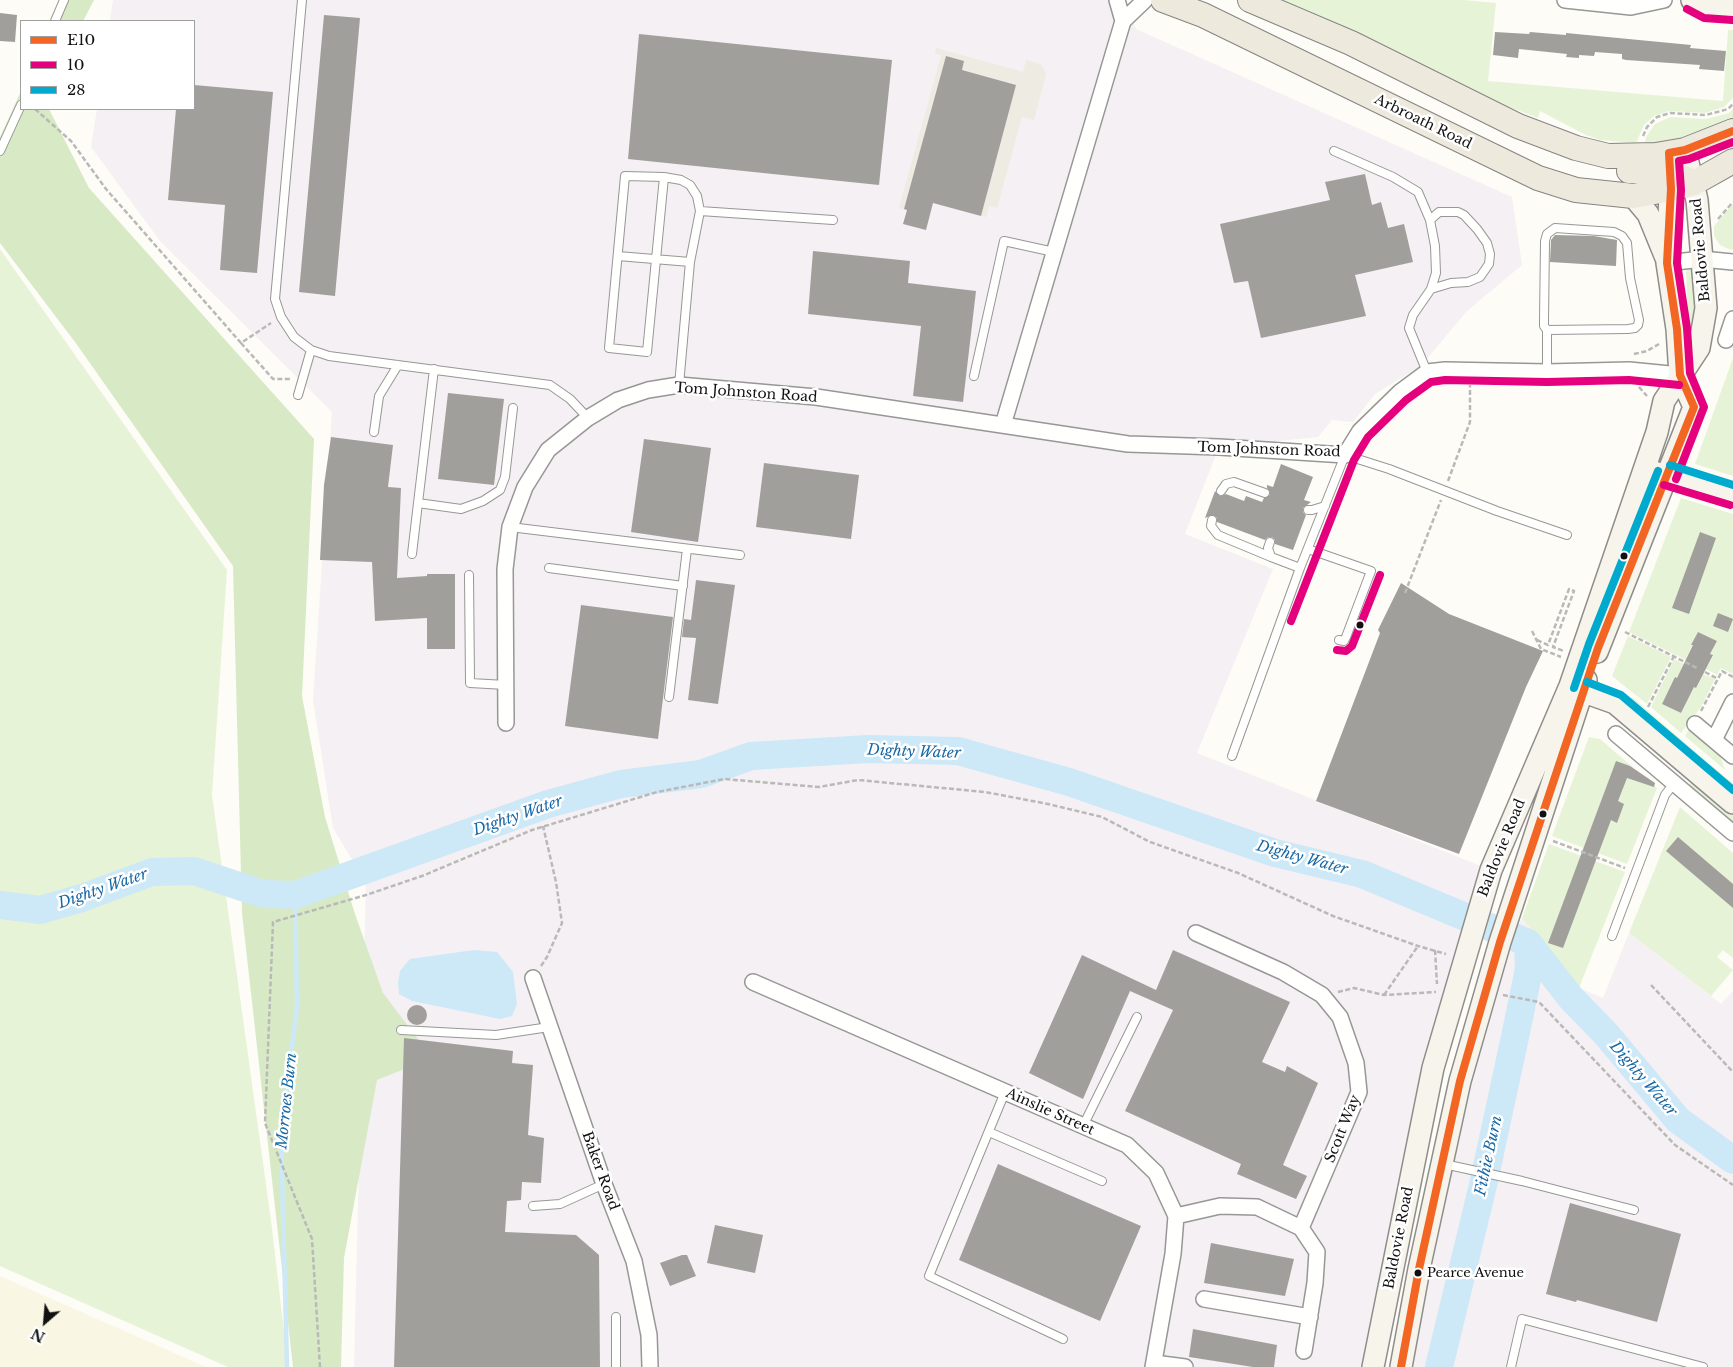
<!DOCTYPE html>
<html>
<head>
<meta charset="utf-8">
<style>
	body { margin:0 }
	#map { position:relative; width:1733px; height:1367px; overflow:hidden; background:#fdfcf7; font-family:"Libre Baskerville",serif }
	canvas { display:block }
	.legend { position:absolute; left:20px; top:20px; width:175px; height:90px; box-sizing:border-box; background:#fff; border:1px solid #a0a0a0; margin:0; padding:6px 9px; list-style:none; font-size:15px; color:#111 }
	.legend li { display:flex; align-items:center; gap:10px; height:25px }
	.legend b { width:25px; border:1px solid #a0a0a0 }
	.north { position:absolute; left:20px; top:1297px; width:50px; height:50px; -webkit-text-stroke:4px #fff; paint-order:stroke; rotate:207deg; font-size:14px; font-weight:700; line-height:20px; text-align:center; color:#111 }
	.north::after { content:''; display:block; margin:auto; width:18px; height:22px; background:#111; clip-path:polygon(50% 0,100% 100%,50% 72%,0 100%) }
</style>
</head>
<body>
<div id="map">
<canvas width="1733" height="1367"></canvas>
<ul class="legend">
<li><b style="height:6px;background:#f26522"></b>E10</li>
<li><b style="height:6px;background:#e5007d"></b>10</li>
<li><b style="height:6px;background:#00a9ce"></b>28</li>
</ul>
<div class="north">N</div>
</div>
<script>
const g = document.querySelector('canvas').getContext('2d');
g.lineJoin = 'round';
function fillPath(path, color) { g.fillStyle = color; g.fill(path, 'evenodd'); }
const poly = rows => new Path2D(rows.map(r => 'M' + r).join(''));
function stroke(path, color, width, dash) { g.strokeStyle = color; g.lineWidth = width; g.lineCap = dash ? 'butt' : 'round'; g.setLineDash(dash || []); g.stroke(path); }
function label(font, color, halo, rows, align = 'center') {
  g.font = font + ' "Libre Baskerville",serif'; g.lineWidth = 5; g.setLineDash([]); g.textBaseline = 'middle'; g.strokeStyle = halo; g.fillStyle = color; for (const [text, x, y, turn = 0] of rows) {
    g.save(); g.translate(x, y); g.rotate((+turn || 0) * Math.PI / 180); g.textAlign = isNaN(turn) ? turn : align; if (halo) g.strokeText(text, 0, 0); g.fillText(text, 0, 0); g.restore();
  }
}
const industrial = poly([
	[113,0,1120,0,1136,29,1512,197,1522,265,1467,311,1421,366,1375,394,1353,422,1332,420,1318,437,1219,447,1185,534,1273,569,1197,753,1491,870,1373,1367,354,1367,366,883,333,828,313,700,332,412,160,241,91,147,97,109,194,109,194,21,110,21],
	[1522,918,1579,988,1603,998,1629,933,1721,1004,1733,991,1733,1367,1401,1367,1485,993]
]);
const farmland = poly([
	[0,1276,206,1367,0,1367]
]);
const green = poly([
	[1275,0,1464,0,1496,3,1488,81,1723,101,1728,30,1733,30,1733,98,1724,107,1705,113,1669,111,1654,116,1644,125,1636,143,1600,140,1586,135,1540,111,1538,118,1467,91],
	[1733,109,1733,119,1728,123,1684,141,1644,148,1646,137,1655,124,1670,117,1706,119,1729,113],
	[1733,204,1733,249,1731,250,1720,245,1714,236,1714,226],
	[0,249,227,570,212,795,272,1228,288,1367,228,1367,0,1266],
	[1689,266,1694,267,1697,307,1689,340,1686,272],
	[1733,358,1733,476,1695,464],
	[1681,498,1733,514,1733,674,1721,668,1717,675,1706,669,1713,656,1710,654,1717,641,1698,632,1686,660,1629,632],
	[1628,636,1671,657,1647,704,1612,676],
	[1674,659,1684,664,1677,678,1675,678,1662,704,1681,713,1694,687,1697,687,1703,674,1715,679,1701,707,1681,733,1651,707],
	[1632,697,1733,784,1733,792,1628,702],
	[1689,729,1720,756,1725,770,1685,736],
	[1589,737,1600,739,1657,788,1627,864,1552,836],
	[1694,783,1733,816,1733,824,1686,784],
	[1680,807,1733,853,1733,958,1723,950,1717,957,1733,970,1711,996,1629,933],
	[1549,844,1625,872,1579,988,1522,918]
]);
const forest = poly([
	[60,0,94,0,83,21,51,21],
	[21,91,21,109,49,109,89,188,314,439,302,696,325,817,355,914,383,993,421,1043,442,1054,377,1080,344,1258,341,1367,293,1367,242,913,233,566,75,342,0,243,0,137]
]);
const plaza = poly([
	[936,48,1023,72,1026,60,1040,64,1043,67,1046,74,1034,120,1022,117,997,208,989,206,986,217,981,216,1016,85,962,70,964,61,946,56,904,209,899,208,941,56,935,53]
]);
const water = poly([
	[474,950,497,952,513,972,517,1004,512,1016,500,1019,412,1001,399,994,398,983,400,971,410,959]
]);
const stream = poly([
	[287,1367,281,1133,297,1007,295,895]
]);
const river = poly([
	[0,905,40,910,82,898,152,872,194,871,263,894,295,895,548,804,621,784,701,774,751,756,868,749,958,751,1069,782,1275,853,1362,874,1528,943,1571,998,1606,1034,1678,1120,1733,1160],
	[1439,1367,1483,1185,1515,1037,1529,969,1528,943]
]);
const building = poly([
	[0,13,17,15,15,42,0,41],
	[324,15,360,18,335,296,299,292],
	[1495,32,1529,34,1530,32,1566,35,1566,33,1691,45,1690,48,1726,51,1724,71,1699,69,1700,65,1626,60,1622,59,1622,54,1595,52,1594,56,1579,55,1579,58,1566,57,1567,54,1519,49,1518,58,1493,55],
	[639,34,892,60,879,185,628,159],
	[946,56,964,61,962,70,1016,85,981,216,933,203,926,230,903,224,907,210,904,209],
	[194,85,273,92,257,273,220,270,225,205,168,200,176,109,194,109],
	[1365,174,1372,205,1381,202,1388,228,1404,224,1413,262,1355,275,1366,316,1261,338,1248,281,1234,283,1220,224,1330,200,1325,182],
	[1555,235,1594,236,1617,240,1616,266,1550,262,1551,240],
	[813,251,910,261,908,283,976,291,963,402,913,396,921,326,808,314],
	[448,393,504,399,494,485,438,479],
	[331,437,393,445,388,487,401,488,397,578,427,576,427,574,455,574,455,649,427,649,427,618,375,621,372,562,320,560,324,485],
	[644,439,711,448,698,542,631,532],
	[764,463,859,475,851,539,756,527],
	[1281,464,1313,477,1304,500,1311,502,1303,508,1303,512,1306,515,1293,550,1275,544,1275,540,1272,537,1268,537,1265,540,1217,522,1217,518,1213,515,1205,518,1215,491,1220,496,1226,494,1244,501,1246,496,1262,502,1264,498,1270,495,1270,492,1267,488,1267,485,1273,487],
	[1700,532,1716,538,1689,614,1672,608],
	[696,580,735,585,718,704,688,700,696,638,682,637,684,619,691,620],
	[1401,583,1449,614,1543,651,1526,687,1459,854,1316,801,1380,633,1378,630],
	[581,605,673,617,658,739,565,726],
	[1718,613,1733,619,1728,632,1713,626],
	[1698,632,1717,641,1710,654,1713,655,1696,688,1694,687,1681,713,1662,704,1675,677,1677,678,1693,645,1691,645],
	[1616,761,1630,766,1655,783,1654,787,1627,778,1618,801,1624,804,1617,823,1611,820,1563,948,1548,943],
	[1678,837,1733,884,1733,908,1666,851],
	[1173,950,1290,1002,1262,1062,1285,1072,1287,1066,1318,1083,1283,1165,1307,1176,1296,1199,1237,1174,1241,1164,1125,1111,1173,1010,1130,991,1083,1099,1029,1073,1082,955,1156,990],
	'407 1015a10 10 0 1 1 20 0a10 10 0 1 1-20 0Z',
	[404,1038,513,1051,512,1063,533,1065,528,1135,544,1138,541,1183,522,1182,521,1200,507,1201,505,1232,576,1235,599,1255,600,1367,394,1367],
	[998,1164,1141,1226,1100,1321,959,1260],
	[1570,1203,1681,1234,1657,1322,1577,1300,1576,1302,1546,1294],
	[715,1225,763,1235,755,1273,707,1263],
	[1211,1243,1294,1259,1285,1296,1204,1283],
	[682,1255,687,1255,696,1276,670,1286,660,1263],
	[1193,1329,1277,1345,1274,1367,1253,1367,1189,1357]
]);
const path = poly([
	[35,109,71,141,106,189,241,343,271,323],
	[1643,136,1647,127,1657,117,1670,113,1706,115,1728,109,1733,104],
	[1718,219,1733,202],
	[241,343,273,379,292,379],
	[1634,354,1647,351,1659,344],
	[1639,387,1647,396],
	[1448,481,1470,422,1470,385],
	[1405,593,1441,500],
	[1532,631,1541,649,1561,657],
	[1625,632,1697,668],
	[1537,640,1548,645,1569,589,1574,591,1553,647,1564,651],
	[1705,672,1718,679],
	[1648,707,1674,656],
	[1701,711,1722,671,1733,677],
	[1553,841,1625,868],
	[1435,950,1437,984],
	[541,966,547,957,562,923,556,882,543,826],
	[1651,985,1733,1072],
	[1338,992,1354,988,1384,995,1436,992],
	[1384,995,1418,946],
	[1503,995,1539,1002,1675,1145,1733,1185],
	[320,1367,312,1239,265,1123,273,922,366,895,422,876,532,830,657,792,724,779,819,787,858,780,985,792,1048,804,1102,817,1150,842,1238,873,1333,916,1418,946,1446,954]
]);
const lane = poly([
	[302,0,275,299,281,317,294,337,311,350,329,356,550,385,570,399,588,418],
	[55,21,64,0],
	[0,151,21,105],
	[1334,151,1393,177,1418,192,1430,220,1435,246,1436,273,1431,289,1413,315,1409,328,1427,372],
	[664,177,647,352,609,348,625,176,664,177,681,180,690,185,697,196,700,211,690,262,679,385],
	[700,211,833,220],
	[1430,220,1439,212,1458,212,1464,215,1477,229,1487,243,1490,254,1489,264,1480,277,1468,282,1451,283,1431,289],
	[618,256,690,262],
	[1547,330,1628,329,1635,328,1638,325,1639,320,1630,278,1627,243,1622,236,1614,232,1555,228,1547,234,1545,241,1544,321,1544,326,1547,330,1547,372],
	[434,369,418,503,461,509,483,501,500,490,505,477,513,408],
	[974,376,1004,241,1054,252],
	[298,395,311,350],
	[374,432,379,396,398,365],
	[1221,491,1226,484,1234,482,1265,493],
	[1308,510,1312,510,1325,506],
	[1212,520,1211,526,1218,535,1271,557],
	[510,527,740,555],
	[1270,542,1268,548,1271,557,1300,568],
	[1308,549,1371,571,1346,637,1344,641,1339,640],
	[412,554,418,503],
	[549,568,683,586],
	[469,575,470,683,506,685],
	[669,697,687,549],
	[1232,756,1300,568,1345,455,1389,469,1497,511,1567,535],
	[1612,936,1665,795,1675,782],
	[401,1030,496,1035,549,1027],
	[1005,1092,929,1276,1063,1339],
	[1083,1126,1137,1017],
	[989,1132,1102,1181],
	[1444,1164,1522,1181,1634,1210],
	[533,1206,560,1204,604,1184],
	[616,1317,616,1367],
	[1511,1367,1522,1319,1703,1367]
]);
const street = poly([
	[1117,0,1123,21],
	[1565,0,1631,7,1664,0],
	[1667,263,1702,259,1733,262],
	[1726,340,1733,319],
	[1003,425,1123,21,1145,0],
	[506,723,505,569,510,527,525,487,548,450,588,418,618,400,648,390,679,385,816,397,1128,444,1219,447,1345,455,1360,431,1400,392,1427,372,1445,370,1547,372,1629,370,1680,375],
	[1695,724,1733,756],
	[1616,734,1733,833],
	[1714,740,1733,702],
	[1196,933,1283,972,1322,995,1340,1017,1356,1063,1359,1092,1301,1228],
	[533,978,604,1184,634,1261,649,1335,650,1367],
	[753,982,1127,1145,1156,1173,1176,1216,1173,1254,1153,1367],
	[1176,1216,1220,1206,1257,1207,1301,1228,1317,1252,1315,1283,1304,1351],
	[1204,1299,1310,1317],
	[1154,1363,1185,1367]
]);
const secondary = poly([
	[1692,0,1706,8,1733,10],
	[1633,196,1648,214,1666,258],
	[1654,472,1733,495],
	[1597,652,1694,407,1680,375,1677,329,1667,263,1671,172],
	[1570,687,1615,703,1733,803],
	[1373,1367,1433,1068,1491,870,1570,686,1657,432,1664,401,1699,348,1706,308,1697,200,1685,150],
	[1401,1367,1419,1269,1460,1081,1500,942,1586,680]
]);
const primary = poly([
	[1163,0,1203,15,1538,178,1576,190,1633,196,1671,189,1694,183,1733,161],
	[1250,0,1351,43,1518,126,1576,148,1608,156,1656,155,1685,150,1733,131],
	[1629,171,1671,171,1694,183]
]);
const bus1 = poly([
	[1401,1367,1419,1269,1460,1081,1500,942,1598,648,1694,407,1680,375,1677,329,1667,263,1671,189,1669,153,1685,150,1733,131]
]);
const bus2 = poly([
	[1687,9,1704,18,1732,20],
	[1676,479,1704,407,1690,373,1687,328,1677,263,1681,190,1679,161,1689,159,1733,142],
	[1664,485,1730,505],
	[1291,621,1354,460,1368,437,1406,400,1431,382,1445,380,1547,382,1629,380,1679,385],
	[1337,650,1346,651,1352,646,1380,575]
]);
const bus3 = poly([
	[1670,465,1733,485],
	[1587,682,1621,695,1733,790],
	[1574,688,1589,644,1658,471]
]);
const markers = [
	[1624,556,4.5,"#111"],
	[1360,625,4.5,"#111"],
	[1543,814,4.5,"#111"],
	[1418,1273,4.5,"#111"]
];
const busNames = [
	["Pearce Avenue",1427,1273]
];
const streetNames = [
	["Arbroath Road",1423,122,26],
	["Baldovie Road",1701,250,-95],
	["Tom Johnston Road",746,393,4],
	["Tom Johnston Road",1269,450,2],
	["Baldovie Road",1502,848,-68],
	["Ainslie Street",1050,1112,24],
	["Scott Way",1343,1129,-68],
	["Baker Road",600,1171,70],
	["Baldovie Road",1399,1238,-79]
];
const waterNames = [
	["Dighty Water",914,752,2],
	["Dighty Water",518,816,-19],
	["Dighty Water",1302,858,15],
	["Dighty Water",103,889,-19],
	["Dighty Water",1643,1079,49],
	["Morroes Burn",287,1101,-84],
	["Fithie Burn",1489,1156,-78]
];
fillPath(industrial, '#f5f0f3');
fillPath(farmland, '#f9f7e4');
fillPath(green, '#e7f3d7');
fillPath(forest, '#d8eac5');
fillPath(plaza, '#edebe2');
fillPath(water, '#cde8f7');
stroke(stream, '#cde8f7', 4.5);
stroke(river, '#cde8f7', 28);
fillPath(building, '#a19f9c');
stroke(lane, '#979795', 10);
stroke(street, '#979795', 18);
stroke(secondary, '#8e8d8b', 24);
stroke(primary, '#858482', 26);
stroke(path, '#b9b9b8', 2.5, [5, 2.5]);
stroke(lane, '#fffffe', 8);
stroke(street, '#fffffe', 15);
stroke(secondary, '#f6f4eb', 21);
stroke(primary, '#ede9dc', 24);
stroke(bus1, '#f26522', 8);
stroke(bus2, '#e5007d', 8);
stroke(bus3, '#00a9ce', 8);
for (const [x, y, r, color] of markers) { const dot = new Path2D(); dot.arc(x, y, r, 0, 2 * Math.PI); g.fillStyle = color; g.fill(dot); stroke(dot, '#fff', 2); }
label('13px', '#111', '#fff', busNames, 'left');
label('14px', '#111', '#fff', streetNames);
label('italic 15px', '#1768a6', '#fff', waterNames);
</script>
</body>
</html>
